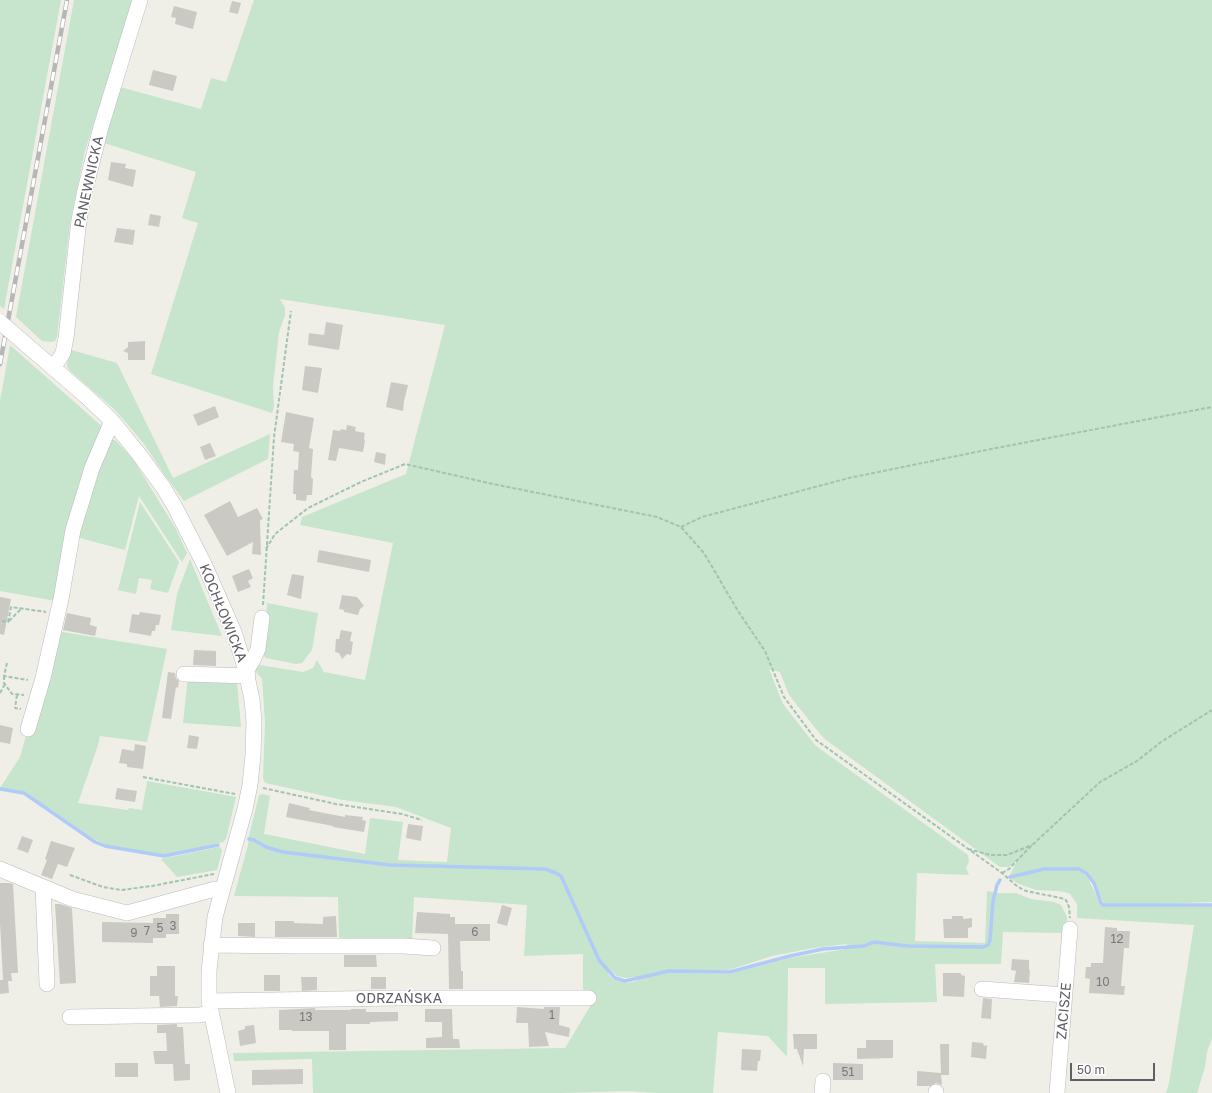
<!DOCTYPE html>
<html>
<head>
<meta charset="utf-8">
<style>
	body { margin:0 }
	#map { position:relative; width:1212px; height:1093px; overflow:hidden; background:#efefe7; font-family:"Golos Text",sans-serif }
	canvas { display:block }
	.scale { position:absolute; left:1070px; top:1063px; width:85px; height:18px; box-sizing:border-box; border:2px solid #5f6066; border-top:0; padding-left:5px; font-size:12px; line-height:14px; white-space:nowrap; color:#5f6066; -webkit-text-stroke:3px #fff; paint-order:stroke }
</style>
</head>
<body>
<div id="map">
<canvas width="1212" height="1093"></canvas>
<div class="scale">50 m</div>
</div>
<script>
const g = document.querySelector('canvas').getContext('2d');
g.lineJoin = 'round';
function fillPath(path, color) { g.fillStyle = color; g.fill(path, 'evenodd'); }
const poly = rows => new Path2D(rows.map(r => 'M' + r).join(''));
function stroke(path, color, width, dash) { g.strokeStyle = color; g.lineWidth = width; g.lineCap = dash ? 'butt' : 'round'; g.setLineDash(dash || []); g.stroke(path); }
function label(font, color, halo, rows, align = 'center') {
  g.font = font + ' "Golos Text",sans-serif'; g.lineWidth = 3; g.setLineDash([]); g.textBaseline = 'middle'; g.strokeStyle = halo; g.fillStyle = color; for (const [text, x, y, turn = 0] of rows) {
    g.save(); g.translate(x, y); g.rotate((+turn || 0) * Math.PI / 180); g.textAlign = isNaN(turn) ? turn : align; if (halo) g.strokeText(text, 0, 0); g.fillText(text, 0, 0); g.restore();
  }
}
const green = poly([
	[0,0,61,0,4,309,0,306],
	[74,0,133,0,85,151,70,223,57,337,55,341,51,342,42,341,16,317],
	[254,0,1212,0,1212,902,1122,905,1104,904,1092,879,1083,869,1079,868,1044,868,1009,877,1017,861,1009,867,1000,867,826,740,820,734,789,695,780,672,769,669,783,704,816,746,968,855,969,862,966,868,969,875,917,873,915,941,985,943,987,891,998,893,1016,893,1031,899,1054,902,1061,905,1067,917,1066,933,1003,932,1001,964,935,964,937,1002,825,1004,825,968,788,968,787,1057,768,1036,718,1032,713,1093,658,1093,627,1091,561,1093,313,1093,312,1059,234,1061,233,1053,565,1048,597,995,583,994,583,954,524,956,527,905,414,897,412,941,339,942,338,897,234,896,248,845,249,836,259,795,263,794,270,796,264,834,365,854,370,818,403,822,398,860,447,862,451,828,396,807,343,800,266,783,264,781,263,778,265,722,262,679,256,672,255,669,260,665,303,672,313,668,317,660,324,672,365,680,393,543,300,525,302,517,406,474,445,325,280,299,285,308,285,315,279,332,273,386,274,407,272,413,151,374,198,223,182,218,196,172,101,142,120,87,201,109,211,78,226,82],
	[847,944,846,949,790,958,730,974,694,973,692,970,729,970,772,956,813,948],
	[608,968,617,976,626,978,634,977,637,981,627,983,614,980,608,974],
	[10,345,106,430,56,601,0,591,0,401],
	[68,349,117,363,173,478,270,434,268,459,184,501,164,474,144,444,129,426,115,410,69,370,67,366],
	[112,440,115,440,133,459,176,529,187,553,182,562,139,496,125,550,76,537,90,491],
	[140,502,179,562,168,593,150,589,152,580,139,578,136,594,118,590],
	[190,559,222,636,171,630,177,594],
	[267,603,318,613,312,650,302,663,296,664,266,658,264,656],
	[56,631,167,649,147,742,100,736,98,745,78,803,128,810,129,808,142,810,147,781,236,797,226,839,223,842,165,855,106,845,94,839,25,792,0,788,20,757],
	[188,676,237,682,241,727,183,723],
	[219,847,221,848,222,851,217,870,177,877,161,859],
	[1074,869,1081,871,1088,878,1101,906,1212,906,1212,1038,1207,1052,1205,1067,1197,1093,1166,1093,1169,1083,1194,925,1077,918,1077,904,1070,894,1065,892,1057,891,1036,890,1017,883,1010,878,1044,870]
]);
const stream = poly([
	[0,789,24,793,95,842,105,846,164,856,218,845],
	[249,839,254,840,266,847,283,852,390,865,545,869,556,873,561,876,599,960,615,978,625,981,669,971,730,972,790,956,823,949,864,946,874,942,907,946,983,947,988,945,990,940,993,901,997,885,1000,880],
	[1010,877,1044,869,1079,869,1086,873,1094,883,1101,903,1103,905,1212,905]
]);
const building = poly([
	[232,1,241,3,238,14,229,12],
	[174,6,197,12,193,29,175,24,176,18,171,17],
	[153,70,177,76,173,91,149,85],
	[111,162,126,164,125,168,136,170,133,187,108,180],
	[150,214,161,216,159,227,148,225],
	[117,228,135,230,133,245,114,242],
	[326,322,343,325,339,350,308,345,309,333,324,335],
	[145,341,145,360,128,360,128,353,123,351,128,347,128,342],
	[305,366,322,368,318,393,302,390],
	[391,382,408,385,404,401,403,411,386,407],
	[215,406,219,417,198,426,193,415],
	[286,412,314,418,309,448,313,449,311,477,313,479,312,495,307,495,306,501,296,500,296,494,293,494,294,470,298,470,299,452,293,451,294,444,281,442],
	[347,425,356,427,355,431,365,433,364,439,365,441,363,452,339,448,336,461,328,460,333,430,340,431,341,429,346,430],
	[210,443,216,456,205,460,200,447],
	[376,452,386,454,385,465,374,462],
	[230,501,238,517,257,508,263,519,260,520,261,555,252,554,253,542,227,556,204,515],
	[319,550,371,560,369,572,317,562],
	[249,569,253,578,248,581,251,587,238,592,232,576],
	[292,574,304,576,301,599,287,595],
	[342,595,357,597,364,606,360,609,358,615,344,612,344,610,339,609],
	[0,597,11,599,4,635,0,634],
	[140,612,161,615,159,625,156,625,155,631,152,631,151,636,129,632,132,614,139,615],
	[67,613,91,618,90,625,97,627,95,636,63,630],
	[341,630,352,632,350,641,353,642,351,655,347,654,342,659,339,653,335,652,336,639,339,639],
	[194,650,216,651,216,666,193,665],
	[168,672,175,673,176,678,179,681,178,688,176,687,171,719,162,718],
	[0,725,13,728,10,744,0,742],
	[189,735,199,737,197,749,187,748],
	[135,744,146,746,143,769,127,767,127,764,119,763,122,749,134,751],
	[117,788,137,791,135,802,115,799],
	[289,803,310,808,309,810,345,817,345,815,363,817,362,820,366,821,364,832,333,827,333,826,286,817],
	[408,824,423,826,421,841,406,838],
	[22,836,33,840,28,853,17,849],
	[51,841,75,848,67,867,58,864,52,879,41,875,47,860,45,859],
	[0,883,10,883,13,884,18,973,11,973,12,981,8,981,9,993,0,994,0,980,3,980,0,923],
	[55,904,60,904,72,908,76,983,60,984],
	[502,905,512,908,507,926,497,923],
	[417,912,450,914,450,917,455,917,455,924,490,924,490,941,460,941,461,971,463,971,463,989,449,989,448,934,415,933],
	[166,914,179,914,179,934,166,934,166,938,153,938,153,943,102,942,102,922,153,923,153,918,166,918],
	[336,916,337,937,275,937,275,921,294,921,294,923,323,924,323,917],
	[952,916,963,916,963,919,972,918,972,927,968,928,968,938,944,938,943,919,952,919],
	[238,923,255,923,255,937,238,936],
	[1105,927,1117,928,1117,931,1130,931,1129,948,1124,948,1121,986,1125,986,1124,995,1089,993,1090,979,1085,978,1086,967,1091,967,1091,963,1103,963],
	[344,955,376,955,377,967,344,967],
	[1012,959,1029,960,1029,970,1030,970,1029,983,1014,982,1016,971,1011,970],
	[157,966,175,966,175,996,178,996,177,1006,160,1007,159,996,150,996,150,976,157,976],
	[943,973,961,973,961,975,965,976,964,997,943,996],
	[264,975,280,975,280,991,264,991],
	[301,977,317,977,317,990,302,991],
	[371,977,386,977,386,989,371,989],
	[983,998,992,999,991,1019,981,1018],
	[517,1007,544,1009,544,1007,560,1007,559,1025,570,1028,569,1037,545,1032,549,1046,529,1047,528,1023,516,1023],
	[315,1008,315,1010,351,1010,351,1009,366,1009,366,1012,398,1012,398,1021,370,1022,370,1024,346,1024,346,1050,329,1050,329,1031,292,1031,292,1030,279,1030,279,1010],
	[425,1009,452,1009,453,1039,459,1039,460,1048,426,1048,426,1038,442,1037,442,1022,425,1022],
	[177,1024,177,1027,183,1027,185,1064,190,1064,190,1080,174,1081,173,1064,155,1064,153,1051,167,1051,166,1033,157,1033,157,1025],
	[254,1025,256,1043,240,1046,238,1031,245,1029,245,1026],
	[793,1034,817,1034,817,1049,804,1049,803,1066,797,1049,794,1049],
	[866,1040,893,1040,893,1058,857,1059,857,1048,866,1048],
	[972,1042,983,1043,984,1046,987,1045,986,1059,971,1057],
	[940,1044,949,1044,949,1075,941,1075,942,1085,936,1083,930,1086,917,1086,917,1071,941,1073],
	[742,1049,761,1050,760,1061,758,1061,757,1071,741,1070],
	[115,1063,138,1063,138,1077,115,1077],
	[833,1063,863,1064,863,1080,833,1080],
	[303,1069,303,1084,252,1085,252,1070]
]);
const path = poly([
	[681,527,702,517,849,478,991,449,1212,407],
	[266,549,275,534,308,508,361,482,405,464,493,484,657,517,681,527,704,553,738,611,765,651,784,697,816,740,1002,873,1018,887,1026,891,1061,898,1066,900,1069,907,1070,918],
	[263,605,274,437,291,311],
	[2,621,8,622,11,607,46,612],
	[9,621,21,609],
	[7,663,4,676,28,680],
	[4,676,4,683,12,694,24,695],
	[0,693,5,684],
	[17,695,15,708,21,709],
	[143,777,235,794],
	[263,788,336,804,402,814,422,820],
	[968,849,990,855,1007,855,1032,845],
	[1002,873,1009,869,1028,849,1100,782,1137,761,1161,742,1212,710],
	[70,875,103,887,121,890,152,886,214,874]
]);
const minor = poly([
	[36,353,87,397,112,421,138,453,163,487,175,507,205,566,234,632,246,671,252,700,254,721,253,755,250,785,245,809,215,917,209,971,209,1001,228,1093],
	[54,367,63,353,66,338,79,220,85,190,101,127,140,0],
	[246,671,253,660,258,649,262,618],
	[184,674,248,676],
	[28,729,43,678,61,599,73,530,92,468,112,421],
	[0,869,72,899,127,913,215,889,222,891],
	[43,887,47,984],
	[211,945,292,946,404,946,433,948],
	[982,989,1065,995],
	[209,1001,398,998,589,998],
	[70,1017,200,1015,211,1012],
	[936,1092,936,1093],
	[822,1093,823,1081],
	[1057,1093,1070,929]
]);
const rail = poly([
	[0,364,67,0]
]);
const minorBridge = poly([
	[0,322,36,353]
]);
const numberNames = [
	["3",173,926],
	["5",160,928],
	["7",147,931],
	["6",475,932],
	["9",134,933],
	["12",1117,939],
	["10",1103,982],
	["1",552,1015],
	["13",306,1017],
	["51",848,1072]
];
const streetNames = [
	["PANEWNICKA",89,182,-78],
	["KOCHŁOWICKA",223,613,68],
	["ODRZAŃSKA",399,999],
	["ZACISZE",1064,1011,-85]
];
fillPath(green, '#c7e4cc');
stroke(stream, '#b0cbf7', 3.5);
fillPath(building, '#cbc9c4');
stroke(minor, '#b9babf', 16);
stroke(path, '#a0c4b1', 2, [4, 2]);
stroke(minor, '#fff', 15);
stroke(rail, '#b7b7b8', 4.5);
stroke(rail, '#fff', 3, [9]);
stroke(minorBridge, '#b9babf', 16, []);
stroke(minorBridge, '#fff', 15);
label('12px', '#7a7a7e', null, numberNames);
label('14px', '#5f6066', '#fff', streetNames);
</script>
</body>
</html>
